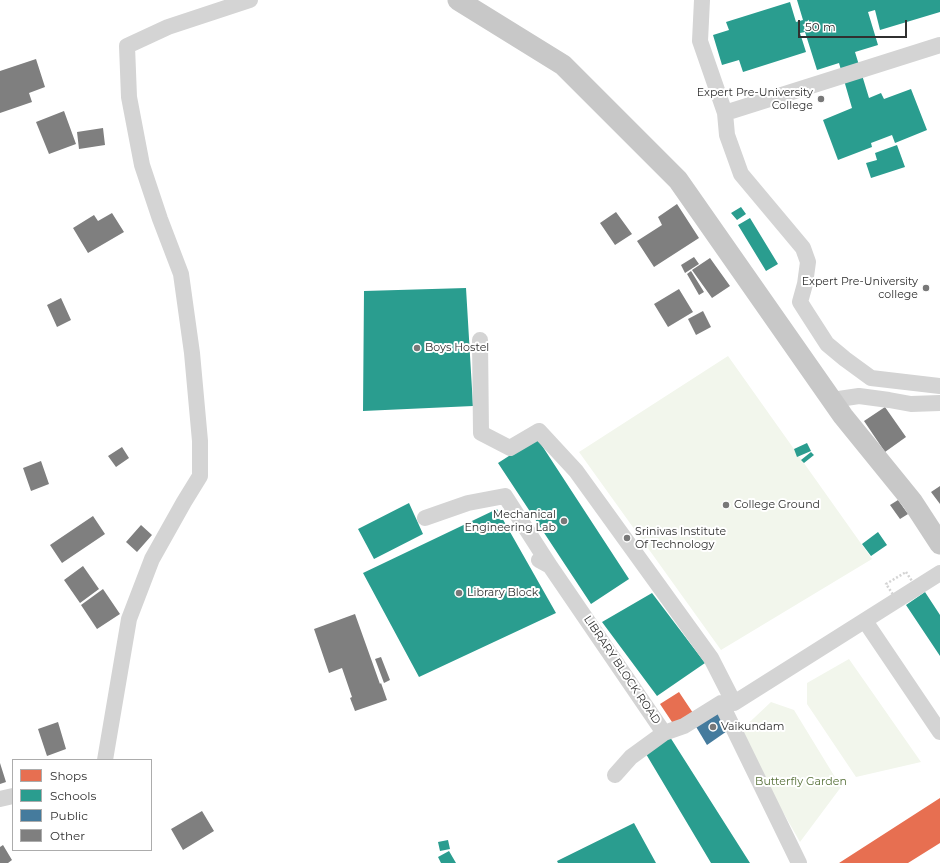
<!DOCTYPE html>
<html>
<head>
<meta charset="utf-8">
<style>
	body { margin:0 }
	#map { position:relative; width:940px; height:863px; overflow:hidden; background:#fff; font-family:Montserrat,sans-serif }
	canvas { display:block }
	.legend { position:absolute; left:12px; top:759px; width:140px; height:92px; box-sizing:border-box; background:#fff; border:1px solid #acacac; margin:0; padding:5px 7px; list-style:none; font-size:12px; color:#303030 }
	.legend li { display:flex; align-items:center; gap:8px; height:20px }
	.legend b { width:20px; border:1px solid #acacac }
	.scale { position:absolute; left:798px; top:20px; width:109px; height:18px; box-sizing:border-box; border:2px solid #303030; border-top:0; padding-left:5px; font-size:12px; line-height:14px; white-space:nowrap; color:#303030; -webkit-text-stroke:3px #fff; paint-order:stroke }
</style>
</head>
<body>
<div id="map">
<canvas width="940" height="863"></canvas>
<ul class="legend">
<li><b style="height:11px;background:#e76f51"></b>Shops</li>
<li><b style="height:11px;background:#2a9d8f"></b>Schools</li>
<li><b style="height:11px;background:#457b9d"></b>Public</li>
<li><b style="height:11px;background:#7f7f7f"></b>Other</li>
</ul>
<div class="scale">50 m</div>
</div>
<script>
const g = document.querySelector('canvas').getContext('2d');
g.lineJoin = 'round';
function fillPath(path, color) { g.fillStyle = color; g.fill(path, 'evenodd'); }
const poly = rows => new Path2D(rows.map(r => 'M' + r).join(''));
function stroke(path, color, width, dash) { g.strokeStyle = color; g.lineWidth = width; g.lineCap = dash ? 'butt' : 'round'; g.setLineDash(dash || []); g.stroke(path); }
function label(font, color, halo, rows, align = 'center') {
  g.font = font + ' Montserrat,sans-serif'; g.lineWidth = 4; g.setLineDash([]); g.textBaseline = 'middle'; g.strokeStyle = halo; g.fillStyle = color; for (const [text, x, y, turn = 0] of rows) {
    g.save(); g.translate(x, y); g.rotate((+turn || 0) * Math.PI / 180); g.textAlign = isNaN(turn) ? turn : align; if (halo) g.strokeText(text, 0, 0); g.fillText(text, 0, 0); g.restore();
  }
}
const green = poly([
	[728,356,872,559,721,650,579,452],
	[849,659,921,762,856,777,807,704,807,683],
	[771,702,794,710,841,787,800,842,738,733]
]);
const shops = poly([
	[679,692,693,713,674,725,660,704],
	[940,798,940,843,908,863,839,863]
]);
const schools = poly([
	[797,0,940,0,940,12,880,30,875,10,868,12,878,45,855,52,869,98,881,93,884,99,911,89,927,130,895,143,892,135,871,143,872,147,838,160,823,120,852,108,839,63,817,70,805,32,800,33,806,52,743,72,739,60,722,65,713,35,729,30,726,22,790,2,796,22,803,20],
	[897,145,905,167,871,178,866,163,877,160,875,153],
	[741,207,746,214,737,220,731,213],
	[750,218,778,264,766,271,738,225],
	[466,288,473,406,363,411,364,291],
	[537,438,629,579,591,604,498,463],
	[807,443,811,451,797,457,794,449],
	[811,452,814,455,804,463,801,460],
	[409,503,423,534,374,559,358,529],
	[497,509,556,613,419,677,363,573],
	[878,532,887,545,871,556,862,544],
	[925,592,940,615,940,656,906,605],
	[652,593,705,663,657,696,602,622],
	[670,737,750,863,711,863,646,754],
	[634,823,656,863,558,863,557,861],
	[448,840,450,849,440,851,438,842],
	[449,851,456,863,441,863,438,857]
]);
const public = poly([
	[718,710,730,729,707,745,695,725]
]);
const building = poly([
	[36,59,45,87,29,93,32,102,0,113,0,71],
	[64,111,76,144,49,154,36,122],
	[103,128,105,145,79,149,77,132],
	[677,204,699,238,654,267,637,241,662,225,658,217],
	[616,212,632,234,615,245,600,223],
	[112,213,124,232,88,253,73,228,94,215,98,221],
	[694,257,699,264,685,273,681,265],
	[710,258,730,286,712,298,692,270],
	[691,271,704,292,699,295,687,274],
	[679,289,693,312,668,327,654,304],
	[61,298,71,320,57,327,47,305],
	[703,311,711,327,696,335,688,319],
	[885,407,906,437,885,452,864,421],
	[122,447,129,458,116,467,108,456],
	[41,461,49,484,31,491,23,468],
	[940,486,940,504,931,492],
	[898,500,908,514,900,519,890,505],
	[93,516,105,534,62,563,50,545],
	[141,525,152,535,137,552,126,542],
	[83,566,99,589,80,603,64,580],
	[103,589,120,614,97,629,81,605],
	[355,614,380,684,381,683,387,700,355,711,350,698,352,697,342,668,329,673,314,629],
	[381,657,390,680,384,683,375,659],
	[58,722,66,749,47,756,38,729],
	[0,763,6,782,0,784],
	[202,811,214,831,183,850,171,829],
	[3,845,12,860,8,863,0,863,0,847]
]);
const path = poly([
	[906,572,914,584,894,596,886,584,906,572]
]);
const minor = poly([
	[702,0,700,41,725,113,727,135,741,174,803,248,808,262,805,284,800,302,807,313,827,344,845,359,871,378,940,386],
	[725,113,940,45],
	[480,340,481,433,510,448,539,431,576,471,711,658,734,703],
	[832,400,859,396,889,400,911,404,940,403],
	[425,518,468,503,505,496,550,566],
	[539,560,550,566,664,733,684,726,721,703],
	[865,621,940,732],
	[105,760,129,619,152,559,184,502,200,476,200,441,192,353,181,274,160,219,142,165,129,97,127,46,168,27,250,0],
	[615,775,631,757,664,733],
	[0,799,13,796],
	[799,863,721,703,734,703,940,573]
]);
const major = poly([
	[458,0,563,65,678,180,843,416,912,501,940,544]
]);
const markers = [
	[821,99,4,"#787878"],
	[926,288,4,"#787878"],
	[417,348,4,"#787878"],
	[726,505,4,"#787878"],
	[564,521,4,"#787878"],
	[627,538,4,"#787878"],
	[459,593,4,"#787878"],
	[713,727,4,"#787878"]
];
const poiNames = [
	["Expert Pre-University",813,93,"right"],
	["College",813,106,"right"],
	["Expert Pre-University",918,282,"right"],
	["college",918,295,"right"],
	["Boys Hostel",425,348],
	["College Ground",734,505],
	["Mechanical",556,515,"right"],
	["Engineering Lab",556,528,"right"],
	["Srinivas Institute",635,532],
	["Of Technology",635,545],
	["Library Block",467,593],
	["Vaikundam",721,727]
];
const streetNames = [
	["LIBRARY BLOCK ROAD",622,670,56]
];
const parkNames = [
	["Butterfly Garden",801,782]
];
fillPath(green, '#f2f6ec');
fillPath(shops, '#e76f51');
fillPath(schools, '#2a9d8f');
fillPath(public, '#457b9d');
fillPath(building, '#7f7f7f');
stroke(path, '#d4d4d4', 2.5, [2, 2]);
stroke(minor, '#d4d4d4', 16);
stroke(major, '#c8c8c8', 21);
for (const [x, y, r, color] of markers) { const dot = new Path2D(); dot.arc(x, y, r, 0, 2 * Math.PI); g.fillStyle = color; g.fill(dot); stroke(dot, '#fff', 1.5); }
label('11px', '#303030', '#fff', poiNames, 'left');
label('11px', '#303030', '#fff', streetNames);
label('11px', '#567038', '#fff', parkNames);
</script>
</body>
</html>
